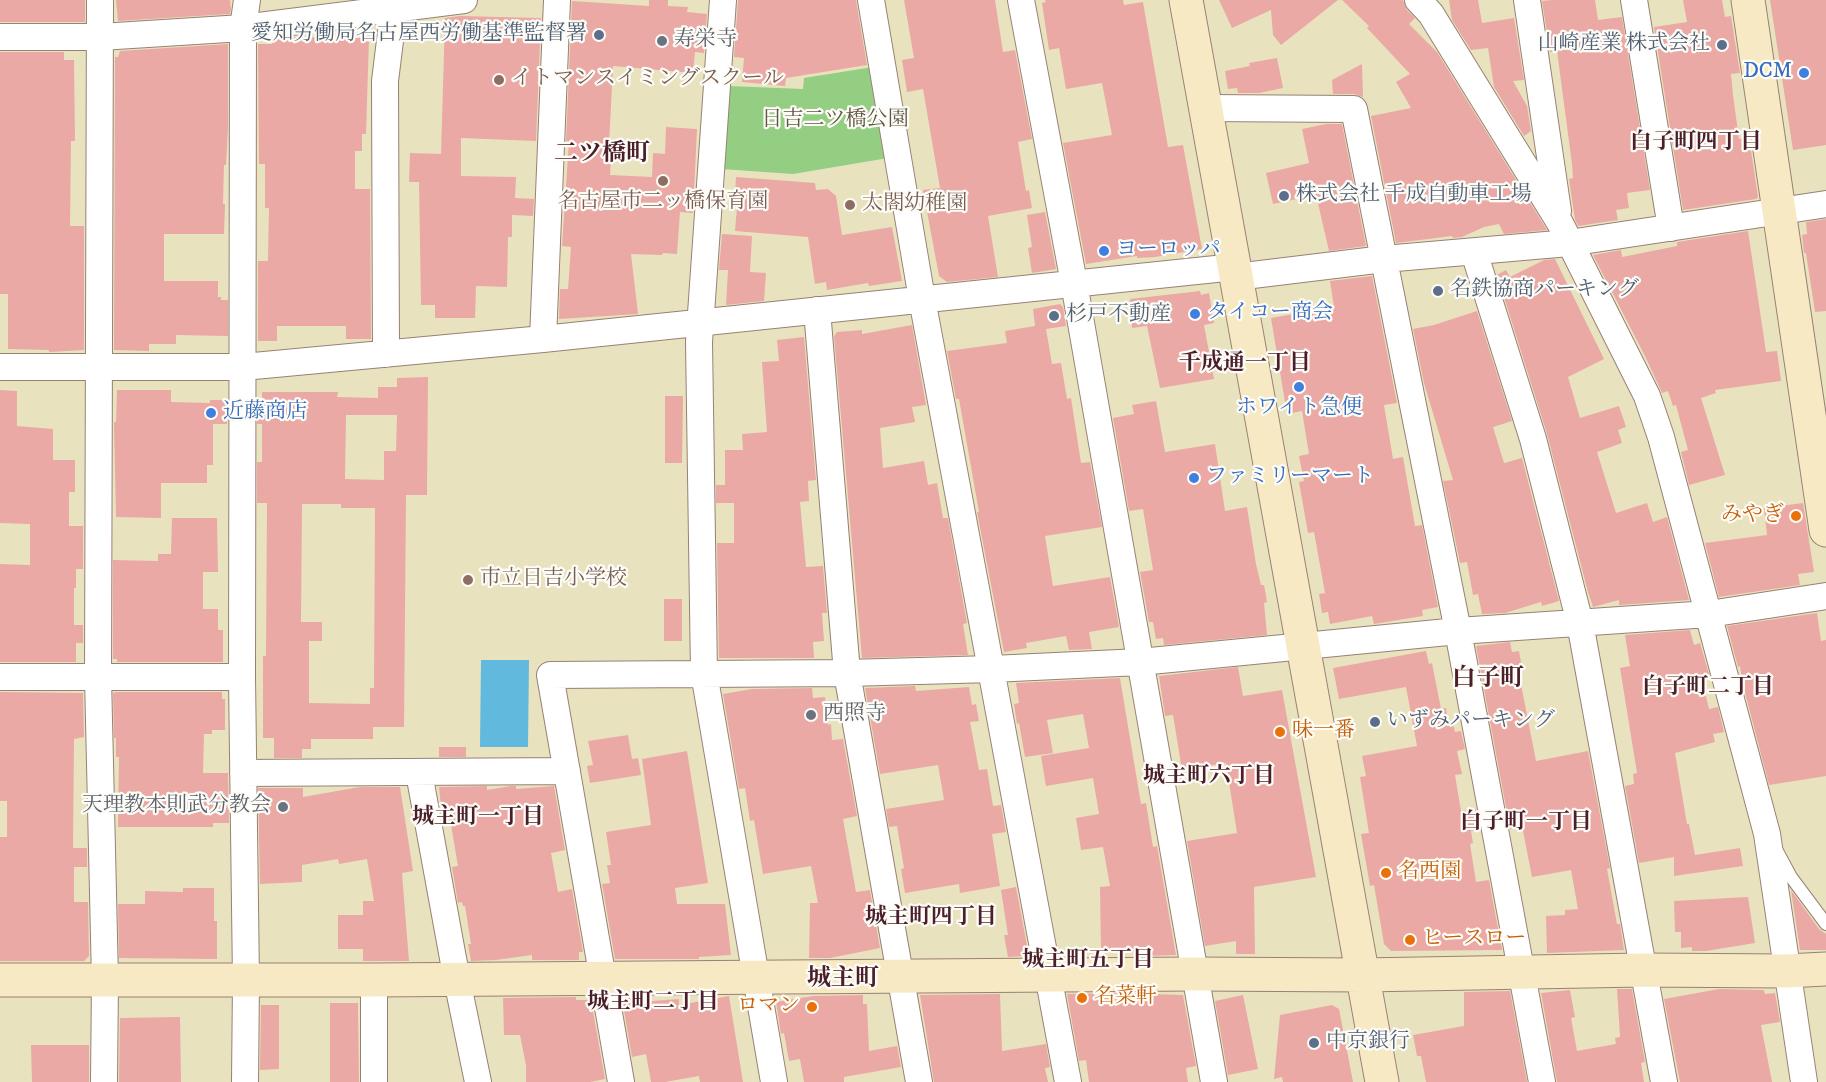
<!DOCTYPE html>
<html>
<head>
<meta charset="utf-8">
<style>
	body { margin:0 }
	canvas { display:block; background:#e8e2bf }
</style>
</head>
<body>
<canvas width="1826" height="1082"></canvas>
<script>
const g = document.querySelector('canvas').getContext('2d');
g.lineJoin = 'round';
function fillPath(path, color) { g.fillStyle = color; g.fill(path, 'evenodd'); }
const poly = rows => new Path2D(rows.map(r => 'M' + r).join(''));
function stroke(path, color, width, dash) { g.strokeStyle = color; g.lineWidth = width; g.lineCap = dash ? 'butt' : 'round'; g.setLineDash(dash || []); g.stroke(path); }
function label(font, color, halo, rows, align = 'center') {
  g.font = font + ' "IM FELL DW Pica","Noto Serif JP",serif'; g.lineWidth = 4.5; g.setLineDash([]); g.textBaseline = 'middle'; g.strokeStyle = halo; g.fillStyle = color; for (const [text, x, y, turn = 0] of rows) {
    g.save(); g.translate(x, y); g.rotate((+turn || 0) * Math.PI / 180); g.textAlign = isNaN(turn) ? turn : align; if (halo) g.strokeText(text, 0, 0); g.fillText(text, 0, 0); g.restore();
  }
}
const green = poly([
	[873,67,888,158,793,174,722,169,728,86,803,89,804,78]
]);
const water = poly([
	[481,660,529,660,528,747,480,747]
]);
const building = poly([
	[0,0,85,0,85,22,0,22],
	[116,0,230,0,231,9,230,14,118,21],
	[649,0,668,0,668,6,688,7,687,12,707,14,704,53,695,52,693,73,613,66,609,145,612,145,610,175,652,177,653,153,665,154,666,127,697,129,693,213,680,212,677,254,663,253,662,255,631,254,638,314,559,319,560,289,568,289,571,247,562,246,569,141,566,141,572,1,649,6],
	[738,0,856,0,867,65,786,78,785,86,742,82,744,58,734,57],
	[904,0,995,0,1003,52,1015,50,1032,139,1018,142,1026,191,1029,190,1032,208,988,216,998,277,947,282,939,276,923,190,940,188,923,89,907,92,902,60,914,58],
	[1045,0,1123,0,1124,5,1143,2,1168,147,1183,145,1202,249,1155,257,1137,258,1137,256,1086,264,1063,143,1112,135,1102,83,1066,89,1059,48,1049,50,1042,3,1046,2],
	[1219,0,1338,0,1281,45,1273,35,1271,10,1232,28],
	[1342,0,1403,0,1407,10,1415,18,1409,24,1437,52,1547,230,1504,234,1499,224,1484,227,1462,237,1453,238,1452,236,1396,243,1371,116,1411,108,1396,82,1410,74,1367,28,1369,26],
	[1449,0,1478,0,1482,23,1514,18,1524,80,1513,81,1527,106,1531,131,1524,136,1494,87,1488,48,1471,50,1452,20],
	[1552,0,1595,0,1598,20,1622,17,1650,190,1627,193,1629,208,1616,210,1618,220,1578,226,1575,220,1569,179,1573,178,1572,164,1557,51,1550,52,1542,1],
	[1683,0,1722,0,1725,17,1731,16,1740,73,1731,74,1733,95,1739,139,1749,137,1758,197,1756,199,1683,210,1654,27,1687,22],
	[1770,0,1826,0,1826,145,1793,150],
	[460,16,541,18,536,141,461,138,461,176,516,177,515,198,534,199,533,216,512,215,512,237,508,237,507,287,476,286,475,318,435,318,435,305,421,305,419,182,409,182,410,153,441,154,445,18],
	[290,37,369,38,366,134,362,134,362,151,355,151,355,189,370,189,371,339,346,339,346,326,277,326,277,341,258,341,258,261,268,261,269,208,265,208,265,164,259,164,258,44,272,44,272,39],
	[228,44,228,128,226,165,224,165,223,204,225,204,224,234,164,234,164,281,218,281,218,297,221,297,221,300,228,300,228,336,176,335,176,344,149,344,149,351,114,350,115,57,118,57,120,51],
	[0,52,64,52,64,60,74,60,75,141,71,141,70,226,84,226,84,350,49,352,49,350,8,349,8,294,0,294],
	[1277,58,1283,88,1259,93,1238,93,1237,88,1228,89,1225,71,1250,66,1249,63],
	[1362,64,1363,97,1354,94,1333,94,1332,80],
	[1326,124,1342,124,1366,246,1329,251,1316,195,1273,204,1266,173,1309,163,1302,129],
	[736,177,815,183,816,190,828,189,836,196,842,235,892,227,902,281,869,286,868,283,827,290,826,282,815,284,808,237,735,231,738,195,735,195],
	[1045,212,1056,269,1032,273,1028,248,1032,247,1027,215],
	[1826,219,1826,311,1815,312,1806,253,1804,253,1802,235,1807,234,1806,222],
	[1748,231,1766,352,1777,351,1781,381,1715,390,1716,393,1701,398,1725,475,1689,485,1681,452,1688,450,1676,405,1673,406,1668,391,1662,393,1644,354,1593,255,1621,250,1622,257,1677,246,1677,242],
	[722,234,752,236,750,272,766,273,764,301,726,305,728,270,719,270],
	[1555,259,1604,359,1568,377,1580,418,1619,406,1626,427,1618,430,1622,443,1597,452,1616,513,1647,503,1653,522,1667,517,1689,600,1619,605,1619,600,1593,607,1588,592,1547,434,1497,275,1506,270,1510,277,1544,260],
	[1372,276,1397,403,1384,405,1393,459,1403,457,1415,526,1422,525,1438,607,1422,610,1423,616,1374,624,1372,616,1330,624,1328,612,1322,613,1319,594,1325,593,1314,532,1308,533,1299,482,1304,481,1299,456,1309,454,1302,411,1287,414,1271,318,1334,307,1330,281],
	[1200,291,1201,295,1209,293,1214,323,1204,325,1214,379,1160,388,1147,326,1132,328,1130,299],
	[1060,304,1063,307,1066,326,1046,329,1052,364,1061,363,1067,399,1071,398,1081,463,1090,462,1102,527,1045,536,1053,586,1110,577,1119,627,1089,632,1092,649,1069,650,1066,636,1026,643,1027,648,1004,652,977,512,979,512,959,399,956,399,947,351,1007,343,1005,331,1035,326,1033,309],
	[1477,311,1512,421,1493,427,1504,463,1522,458,1559,601,1542,606,1541,602,1505,613,1482,614,1478,594,1473,595,1467,562,1460,563,1443,481,1453,480,1424,383,1413,329,1434,325],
	[912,325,926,405,912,407,915,422,880,428,883,468,924,461,928,485,937,483,943,518,948,518,967,623,963,624,968,655,862,658,834,336,837,332,862,330,862,334],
	[804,337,816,480,808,481,809,501,800,502,806,567,823,566,827,613,822,613,824,641,813,642,814,658,719,658,717,543,734,543,734,503,716,503,716,485,725,485,725,450,743,450,742,434,767,432,762,362,779,361,777,340],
	[428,377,427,495,406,495,404,727,373,727,373,739,311,739,311,749,302,749,302,758,274,758,274,738,263,738,263,656,266,656,267,503,257,503,257,462,262,462,262,424,257,424,257,400,262,401,262,392,338,392,337,397,378,398,378,387,397,387,397,378],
	[346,415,397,415,396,451,384,451,384,480,345,479],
	[302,504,341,504,341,508,375,508,374,688,370,688,370,704,309,703,309,641,322,641,322,622,301,622],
	[0,390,17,391,17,426,53,429,53,460,75,460,75,492,69,492,69,526,83,526,83,569,76,569,76,588,74,588,74,625,83,625,83,643,76,643,76,662,0,662,0,564,30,565,30,524,0,523],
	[117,390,171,390,171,402,210,403,210,400,227,400,227,424,213,424,213,465,207,465,207,483,161,483,161,518,116,517,114,422,116,422],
	[665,396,683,396,682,463,665,463],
	[1156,401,1165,452,1215,444,1225,511,1247,507,1256,564,1261,585,1264,585,1267,602,1264,603,1267,635,1164,645,1163,638,1156,639,1153,622,1149,622,1140,572,1153,570,1143,509,1129,511,1113,418,1134,414,1132,405],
	[1803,503,1814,572,1798,574,1800,585,1719,597,1705,543,1767,535,1764,508],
	[172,518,217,518,218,572,203,572,203,609,218,609,218,630,223,630,223,662,117,662,117,659,113,659,113,560,158,561,158,554,171,554],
	[664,599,682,599,682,641,664,641],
	[1817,613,1821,641,1826,640,1826,776,1769,785,1743,685,1740,666,1738,667,1727,626],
	[1690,630,1694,645,1700,643,1709,674,1701,676,1709,709,1718,707,1724,732,1713,734,1715,742,1675,753,1687,824,1689,824,1695,855,1740,848,1743,866,1674,876,1674,857,1639,863,1625,786,1634,784,1633,774,1637,773,1620,668,1630,666,1625,635],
	[1510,642,1512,652,1519,651,1522,668,1518,669,1536,761,1588,751,1610,868,1607,869,1617,924,1620,924,1624,950,1547,953,1546,916,1565,915,1565,910,1578,909,1571,870,1532,877,1522,826,1510,829,1476,646],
	[1426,651,1429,664,1432,663,1441,709,1446,708,1448,724,1453,723,1455,732,1461,731,1465,749,1457,751,1462,774,1455,775,1461,811,1476,809,1480,829,1471,831,1473,843,1470,844,1476,882,1489,880,1502,950,1391,951,1384,944,1374,885,1370,886,1361,834,1369,833,1360,777,1366,776,1362,756,1417,746,1406,687,1339,699,1333,668],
	[1238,667,1243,696,1282,690,1316,877,1254,887,1255,954,1236,954,1236,941,1205,946,1187,841,1237,833,1226,763,1182,770,1173,715,1165,716,1159,676],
	[1120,678,1141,804,1146,803,1153,847,1157,846,1176,955,1144,956,1144,952,1101,953,1100,887,1110,886,1103,847,1081,850,1076,818,1099,814,1093,778,1046,786,1041,756,1089,748,1083,714,1047,720,1053,753,1025,757,1019,723,1017,724,1014,704,1019,703,1016,683],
	[915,686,916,691,969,687,972,705,976,704,979,721,970,722,979,770,987,769,993,806,1001,805,1006,832,992,834,1000,886,960,893,959,884,905,893,901,869,904,868,897,826,889,827,886,809,944,800,938,765,880,774,865,688],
	[812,688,813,698,825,697,828,725,831,724,832,740,843,739,857,816,843,819,856,892,870,890,880,948,830,958,809,958,810,903,818,903,811,866,763,874,754,820,750,821,745,788,739,789,723,694,752,689],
	[0,692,83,693,84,737,74,739,73,848,87,848,87,867,74,867,74,902,88,902,89,956,84,961,0,961,0,837,7,837,7,801,0,801],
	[116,692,222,692,222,699,225,699,225,730,212,730,212,734,204,734,203,773,228,773,229,823,213,823,213,827,118,827,119,757,116,757,116,738,114,738,113,693],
	[628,735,632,759,638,758,641,775,590,783,587,766,593,765,588,741],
	[439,747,466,747,466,757,439,757],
	[687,751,708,883,675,888,677,904,725,904,731,955,699,957,699,959,615,959,602,884,610,883,607,865,611,865,606,832,651,825,642,759],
	[487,786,487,790,511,786,516,786,516,789,554,786,565,850,551,853,558,892,572,889,583,952,579,952,579,960,532,960,532,955,496,960,471,961,468,944,471,944,465,906,463,906,462,902,458,903,452,867,458,866,448,807,441,807,439,787],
	[360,787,400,787,413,871,402,873,409,961,363,961,363,949,338,949,338,915,363,915,363,901,374,901,367,859,339,864,338,859,302,865,302,882,260,884,258,788,303,788,303,797],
	[1016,887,1028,951,1025,956,1008,957,1004,935,1008,935,1001,890],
	[183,888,214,888,214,921,217,921,217,959,119,958,118,904,145,904,145,891,183,892],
	[1791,890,1819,929,1826,934,1826,950,1800,950],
	[1748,897,1755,943,1706,951,1692,951,1692,947,1681,948,1681,932,1675,932,1674,901],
	[1617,989,1632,989,1645,1062,1641,1063,1644,1082,1557,1082,1541,993,1570,990,1575,1017,1571,1018,1577,1051,1616,1044,1615,1038,1620,1037],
	[1719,989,1764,990,1765,994,1775,993,1780,1022,1761,1025,1772,1082,1680,1082,1664,999],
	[1510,991,1527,1082,1426,1082,1421,1056,1417,1056,1413,1035,1464,1026,1464,992],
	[1119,993,1183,995,1196,1066,1186,1068,1188,1082,1089,1082,1086,1060,1079,1061,1067,994],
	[1000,994,1002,1051,1046,1044,1050,1067,1045,1068,1048,1082,934,1082,920,995],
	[863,995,863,1004,867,1004,869,1051,897,1046,901,1067,844,1077,844,1082,804,1082,800,1059,789,1061,784,1033,781,1034,776,1002,813,996],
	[1243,995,1258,1069,1228,1075,1215,1001],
	[729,996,743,1082,700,1082,699,1076,665,1082,651,1082,646,1054,632,1057,622,999,637,997,638,1002,679,999,679,1005],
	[576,997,576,1000,591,1000,605,1079,590,1082,526,1082,526,1065,520,1035,504,1035,503,998],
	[330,1003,358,1003,359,1082,330,1082],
	[261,1005,279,1005,279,1069,260,1070],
	[1332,1005,1339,1009,1353,1082,1283,1082,1282,1077,1274,1079,1280,1015],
	[180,1017,181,1082,119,1082,120,1018],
	[31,1045,89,1045,89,1082,32,1082]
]);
const lane = poly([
	[1777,851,1791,877,1826,924]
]);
const street = poly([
	[100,0,98,677,105,980,104,1082],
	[723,0,699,342,704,673,774,1082],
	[871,0,922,299,1068,1082],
	[1021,0,1074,283,1214,1082],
	[1418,0,1431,14,1560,223,1647,396,1661,437,1767,834,1804,1082],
	[1527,0,1558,211],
	[1634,0,1671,228],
	[0,37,100,37,243,28,464,0],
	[1205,108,1354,109,1458,631,1542,1082],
	[1474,252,1533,439,1580,623,1664,1082],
	[1236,277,1384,259,1569,243,1826,204],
	[817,310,847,673,919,1082],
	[543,339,557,0],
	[386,354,385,81,395,0],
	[0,367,243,367,543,339,1235,267],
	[0,677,242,677],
	[243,773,567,771],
	[419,773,457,980,478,1082],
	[245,1082,246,981,242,677,243,28,247,0],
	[374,1082,374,980],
	[621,1082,550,675,847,673,992,669,1140,662,1458,631,1709,614,1826,596]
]);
const secondary = poly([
	[1186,0,1382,1082],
	[1748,0,1826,530],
	[0,980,374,980,1195,974,1363,975,1642,970,1786,971,1826,969]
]);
const markers = [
	[599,35,6,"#5c6f8a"],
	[662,41,6,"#6b7280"],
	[1722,45,6,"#5c6f8a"],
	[1804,73,6,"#3f7fe0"],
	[499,80,6,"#8d6e63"],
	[663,181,6,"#8d6e63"],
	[1284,196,6,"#5c6f8a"],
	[850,205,6,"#8d6e63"],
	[1104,251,6,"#3f7fe0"],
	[1438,291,6,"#5c6f8a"],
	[1195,314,6,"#3f7fe0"],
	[1054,316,6,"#5c6f8a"],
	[1299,387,6,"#3f7fe0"],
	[211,413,6,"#3f7fe0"],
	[1194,478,6,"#3f7fe0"],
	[1796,516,6,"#e8710a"],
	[468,580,6,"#8d6e63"],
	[811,715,6,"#6b7280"],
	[1375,722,6,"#5c6f8a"],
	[1280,732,6,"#e8710a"],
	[283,807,6,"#6b7280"],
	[1386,873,6,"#e8710a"],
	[1410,940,6,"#e8710a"],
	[1082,998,6,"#e8710a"],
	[812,1007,6,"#e8710a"],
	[1314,1043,6,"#5c6f8a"]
];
const serviceNames = [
	["愛知労働局名古屋西労働基準監督署",587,35,"right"],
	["山崎産業 株式会社",1710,45,"right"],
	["株式会社 千成自動車工場",1296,196],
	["名鉄協商パーキング",1450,291],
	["杉戸不動産",1066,316],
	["いずみパーキング",1387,722],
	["中京銀行",1326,1043]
];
const worshipNames = [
	["寿栄寺",674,41],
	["西照寺",823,715],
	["天理教本則武分教会",271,807,"right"]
];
const shopNames = [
	["DCM",1792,73,"right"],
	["ヨーロッパ",1116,251],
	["タイコー商会",1207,314],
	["ホワイト急便",1299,409,"center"],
	["近藤商店",223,413],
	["ファミリーマート",1206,478]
];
const educationNames = [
	["イトマンスイミングスクール",511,80],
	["名古屋市二ッ橋保育園",663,203,"center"],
	["太閤幼稚園",862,205],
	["市立日吉小学校",480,580]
];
const parkNames = [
	["日吉二ツ橋公園",835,121]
];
const foodNames = [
	["みやぎ",1784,516,"right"],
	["味一番",1292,732],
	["名西園",1398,873],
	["ヒースロー",1422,940],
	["名菜軒",1094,998],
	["ロマン",800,1007,"right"]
];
const neighbourhoodNames = [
	["白子町四丁目",1696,143],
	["千成通一丁目",1245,364],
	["白子町二丁目",1708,688],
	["城主町六丁目",1209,777],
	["城主町一丁目",478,818],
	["白子町一丁目",1526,823],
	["城主町四丁目",931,918],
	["城主町五丁目",1088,961],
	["城主町二丁目",653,1003]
];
const quarterNames = [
	["二ツ橋町",602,155],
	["白子町",1488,680],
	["城主町",843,980]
];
fillPath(green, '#93ce83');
fillPath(water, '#61b9de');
fillPath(building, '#eba9a5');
stroke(lane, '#998075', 14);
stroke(street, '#998075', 28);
stroke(secondary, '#998075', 35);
stroke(lane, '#fff', 12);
stroke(street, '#fff', 26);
stroke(secondary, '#f6e9c3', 33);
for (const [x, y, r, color] of markers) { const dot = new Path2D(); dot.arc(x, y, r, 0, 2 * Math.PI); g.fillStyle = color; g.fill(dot); stroke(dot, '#fdfcf7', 2); }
label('21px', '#4e5e75', '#fdfcf7', serviceNames, 'left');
label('21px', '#5b616d', '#fdfcf7', worshipNames, 'left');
label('21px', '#366cbe', '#fdfcf7', shopNames, 'left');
label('21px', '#785e54', '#fdfcf7', educationNames, 'left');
label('21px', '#605445', '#fdfcf7', parkNames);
label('21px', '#c56008', '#fdfcf7', foodNames, 'left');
label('bold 22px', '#4a1f2b', '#fdfcf7', neighbourhoodNames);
label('bold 24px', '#4a1f2b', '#fdfcf7', quarterNames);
</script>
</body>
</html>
